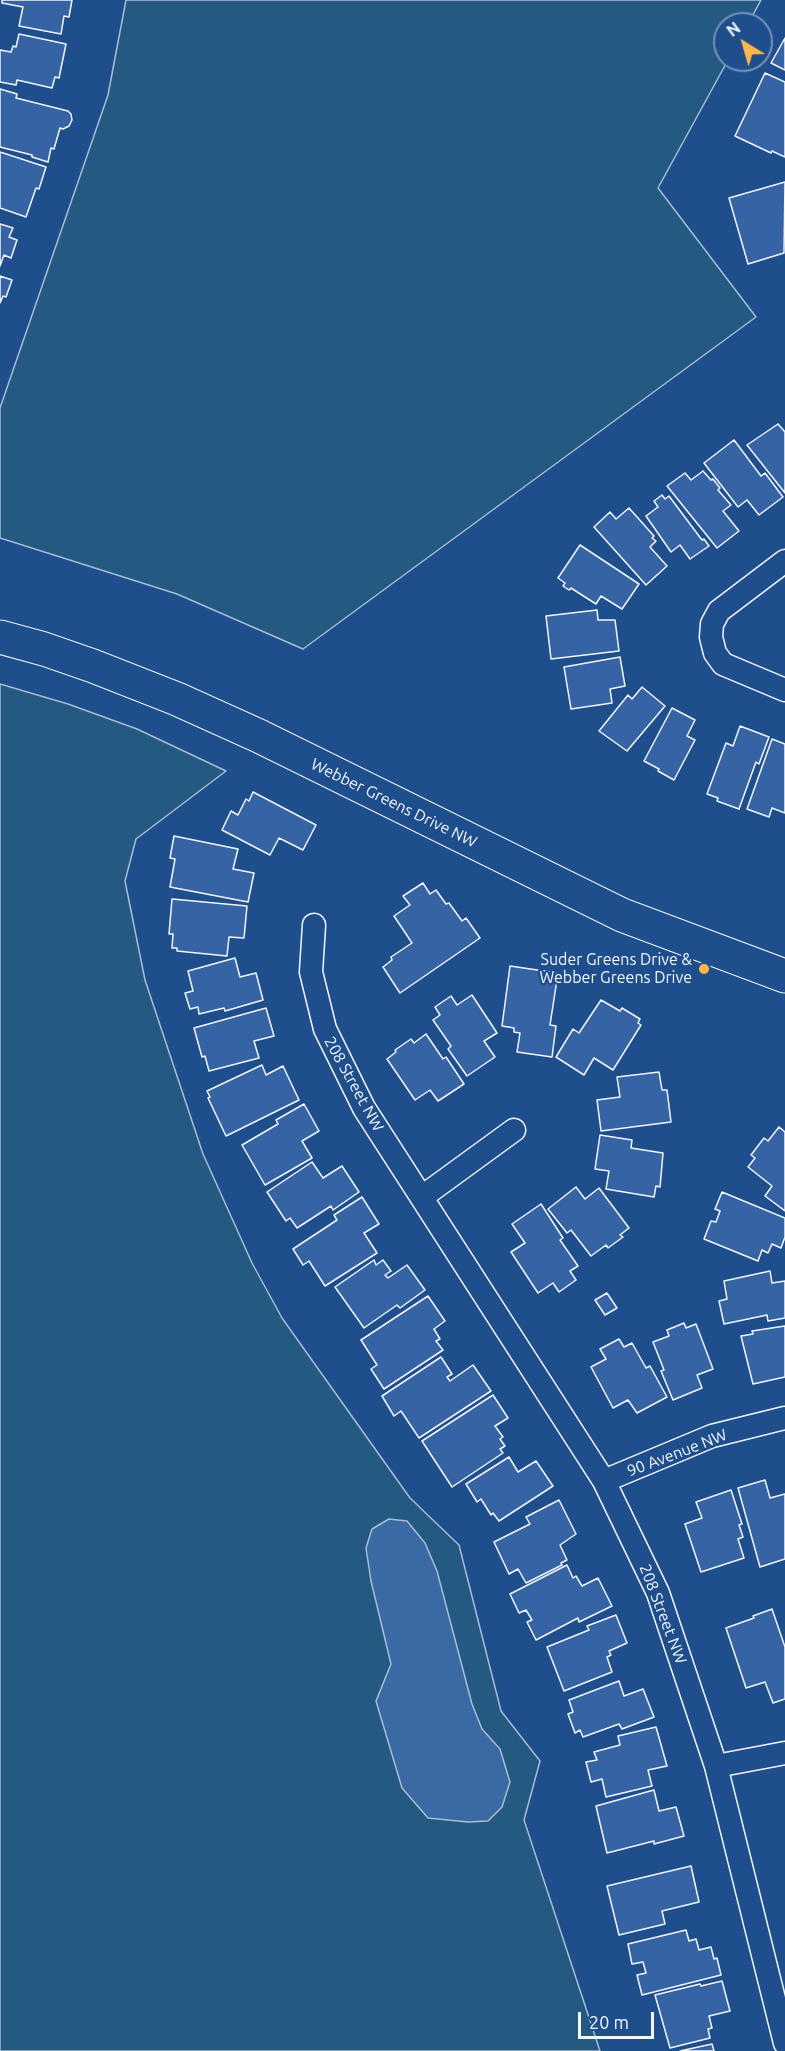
<!DOCTYPE html>
<html>
<head>
<meta charset="utf-8">
<style>
	body { margin:0 }
	#map { position:relative; width:785px; height:2051px; overflow:hidden; background:#1f4e8c; font-family:Ubuntu,sans-serif }
	canvas { display:block }
	.north { position:absolute; left:713px; top:12px; width:60px; height:60px; box-sizing:border-box; background:#1f4e8c; border:2px solid #7391ba; border-radius:50%; rotate:323deg; font-size:16px; font-weight:700; line-height:24px; text-align:center; color:#f2f6ff }
	.north::after { content:''; display:block; margin:auto; width:21px; height:27px; background:#ffb74d; clip-path:polygon(50% 0,100% 100%,50% 72%,0 100%) }
	.scale { position:absolute; left:578px; top:2012px; width:76px; height:27px; box-sizing:border-box; border:3px solid #f2f6ff; border-top:0; padding-left:8px; font-size:18px; line-height:21px; white-space:nowrap; color:#f2f6ff; -webkit-text-stroke:4px #1f4e8c; paint-order:stroke }
</style>
</head>
<body>
<div id="map">
<canvas width="785" height="2051"></canvas>
<div class="north">N</div>
<div class="scale">20 m</div>
</div>
<script>
const g = document.querySelector('canvas').getContext('2d');
g.lineJoin = 'round';
function fillPath(path, color) { g.fillStyle = color; g.fill(path, 'evenodd'); }
const poly = rows => new Path2D(rows.map(r => 'M' + r).join(''));
function stroke(path, color, width, dash) { g.strokeStyle = color; g.lineWidth = width; g.lineCap = dash ? 'butt' : 'round'; g.setLineDash(dash || []); g.stroke(path); }
function label(font, color, halo, rows, align = 'center') {
  g.font = font + ' Ubuntu,sans-serif'; g.lineWidth = 4.5; g.setLineDash([]); g.textBaseline = 'middle'; g.strokeStyle = halo; g.fillStyle = color; for (const [text, x, y, turn = 0] of rows) {
    g.save(); g.translate(x, y); g.rotate((+turn || 0) * Math.PI / 180); g.textAlign = isNaN(turn) ? turn : align; if (halo) g.strokeText(text, 0, 0); g.fillText(text, 0, 0); g.restore();
  }
}
const green = poly([
	[126,0,761,0,748,24,725,24,725,60,728,60,658,188,756,317,303,649,177,594,0,538,0,408,108,95,126,0],
	[0,684,68,704,137,729,226,771,136,839,125,881,145,980,203,1154,252,1263,282,1318,410,1498,459,1545,501,1711,540,1761,524,1820,600,2051,0,2051,0,684]
]);
const water = poly([
	[389,1519,407,1521,425,1543,437,1571,472,1704,482,1729,500,1749,510,1782,502,1807,488,1821,468,1822,428,1818,402,1788,376,1701,391,1664,371,1581,366,1548,372,1529,389,1519]
]);
const building = poly([
	[2,0,72,0,69,17,64,16,61,34,19,26,23,7,2,3,2,0],
	[19,34,66,44,59,78,55,77,52,88,17,80,16,85,0,82,0,50,11,52,13,46,16,47,19,34],
	[785,38,785,70,771,63,785,38],
	[765,73,785,82,785,157,772,151,771,153,735,136,765,73],
	[0,89,17,94,16,98,68,111,71,114,72,120,69,126,63,129,60,128,54,149,51,148,48,162,32,157,32,155,0,147,0,89],
	[0,152,46,167,39,189,36,188,26,217,0,208,0,152],
	[785,182,784,253,748,264,729,198,785,182],
	[0,224,13,228,9,237,17,240,11,258,4,255,0,266,0,224],
	[0,276,12,280,6,297,3,296,0,303,0,276],
	[778,424,785,432,785,493,747,445,778,424],
	[734,440,761,476,765,473,783,497,759,515,747,500,738,507,704,463,734,440],
	[703,471,711,480,713,479,720,488,718,490,731,505,723,511,739,531,717,548,667,486,685,473,691,480,703,471],
	[662,495,665,499,669,496,702,540,704,539,709,546,690,559,680,545,671,552,646,516,658,507,654,501,662,495],
	[629,508,654,536,652,538,656,541,650,547,667,566,646,585,594,527,610,512,616,519,629,508],
	[580,545,639,584,622,609,601,596,596,604,571,588,569,590,563,586,565,583,558,578,580,545],
	[597,610,598,620,615,620,619,651,551,659,546,616,597,610],
	[620,657,625,686,610,689,612,703,571,709,564,667,620,657],
	[642,687,665,706,627,751,599,731,628,695,632,699,642,687],
	[672,708,695,720,687,736,695,740,674,780,658,771,659,769,644,761,672,708],
	[740,726,769,737,759,764,756,762,739,809,717,801,718,798,707,794,726,743,733,746,740,726],
	[772,739,785,744,785,813,772,808,769,817,747,809,772,739],
	[253,792,316,825,303,850,279,838,270,855,222,830,231,811,238,815,246,799,249,801,253,792],
	[174,836,238,849,233,869,254,873,248,902,170,887,175,859,170,858,174,836],
	[423,883,430,894,436,890,446,904,449,903,462,921,466,918,480,938,400,993,383,967,392,960,391,957,412,943,394,916,410,905,403,896,423,883],
	[172,899,247,906,244,938,229,937,227,956,177,951,177,948,172,948,173,934,169,934,172,899],
	[235,958,240,977,256,973,263,1000,225,1011,224,1008,199,1014,198,1007,190,1009,185,993,193,991,188,971,235,958],
	[510,966,558,973,550,1025,556,1026,552,1057,517,1052,520,1033,514,1032,514,1028,502,1026,510,966],
	[472,995,497,1033,484,1041,495,1057,467,1076,448,1049,451,1046,433,1020,440,1015,435,1007,451,996,457,1005,472,995],
	[601,1000,620,1011,622,1008,640,1019,638,1023,641,1025,613,1070,594,1058,584,1075,556,1057,573,1029,579,1033,601,1000],
	[266,1008,274,1036,254,1041,259,1058,209,1071,205,1056,202,1057,194,1028,266,1008],
	[426,1034,443,1059,446,1057,464,1084,438,1101,430,1090,415,1100,387,1059,396,1052,395,1050,411,1039,414,1043,426,1034],
	[262,1065,266,1075,283,1066,299,1100,226,1136,208,1098,210,1097,207,1091,262,1065],
	[659,1072,662,1090,667,1090,671,1122,601,1131,597,1100,620,1097,617,1077,659,1072],
	[304,1104,319,1131,302,1141,312,1158,265,1185,242,1145,278,1124,276,1120,304,1104],
	[779,1127,785,1132,785,1211,765,1196,772,1186,748,1167,755,1158,751,1155,764,1138,768,1141,779,1127],
	[600,1135,632,1140,631,1148,663,1153,660,1187,656,1186,654,1197,606,1189,609,1171,595,1169,600,1135],
	[312,1162,323,1178,342,1166,359,1192,333,1210,331,1206,297,1228,290,1218,286,1221,267,1192,312,1162],
	[576,1187,585,1199,599,1188,629,1228,620,1235,623,1237,608,1248,606,1245,591,1256,571,1230,567,1233,548,1209,576,1187],
	[722,1192,785,1218,785,1237,781,1248,772,1244,768,1253,762,1250,758,1261,704,1239,711,1221,716,1222,720,1211,715,1209,722,1192],
	[362,1197,379,1224,364,1233,377,1253,325,1286,309,1261,303,1265,293,1249,337,1220,334,1215,362,1197],
	[541,1204,563,1238,560,1240,578,1266,570,1271,576,1280,559,1292,553,1283,538,1293,511,1252,525,1243,512,1224,541,1204],
	[374,1260,376,1265,383,1260,391,1271,385,1275,388,1278,407,1265,425,1290,400,1308,397,1305,364,1328,335,1287,374,1260],
	[770,1271,772,1283,785,1281,785,1318,768,1321,767,1315,724,1324,719,1301,727,1299,724,1281,770,1271],
	[607,1293,617,1308,605,1315,595,1300,607,1293],
	[428,1296,445,1321,434,1329,440,1339,436,1341,443,1350,384,1389,371,1369,377,1365,361,1340,428,1296],
	[684,1323,686,1328,696,1324,713,1369,697,1375,702,1388,673,1400,661,1371,664,1370,653,1342,669,1336,667,1330,684,1323],
	[785,1326,785,1377,753,1384,741,1336,753,1334,752,1331,785,1326],
	[619,1339,624,1347,632,1343,646,1368,650,1366,667,1397,637,1413,628,1400,613,1408,591,1367,606,1359,600,1349,619,1339],
	[441,1357,452,1374,447,1377,450,1381,473,1365,491,1391,419,1438,401,1411,394,1416,382,1396,441,1357],
	[493,1395,508,1418,495,1426,503,1437,500,1439,505,1446,500,1449,503,1453,452,1487,422,1441,493,1395],
	[509,1457,518,1472,536,1461,553,1486,499,1521,493,1513,491,1515,481,1499,477,1502,466,1484,509,1457],
	[765,1480,770,1498,785,1494,785,1559,760,1567,738,1488,765,1480],
	[731,1490,742,1524,739,1525,743,1537,738,1539,744,1558,701,1572,685,1524,702,1518,696,1502,731,1490],
	[559,1500,576,1534,560,1545,567,1560,561,1563,562,1565,526,1583,518,1569,509,1574,494,1542,530,1524,526,1517,559,1500],
	[567,1565,573,1578,576,1576,582,1586,598,1578,612,1606,579,1622,578,1618,536,1640,527,1622,532,1620,526,1610,519,1613,510,1594,567,1565],
	[772,1609,785,1647,785,1699,773,1703,765,1682,746,1688,726,1628,754,1618,753,1616,772,1609],
	[616,1615,627,1643,609,1651,611,1655,607,1657,612,1672,564,1691,547,1647,589,1630,587,1626,616,1615],
	[619,1681,624,1696,643,1689,654,1717,622,1729,619,1724,583,1737,580,1730,575,1733,568,1714,573,1712,569,1700,619,1681],
	[656,1727,667,1766,648,1770,652,1786,606,1797,602,1779,591,1782,586,1762,597,1760,594,1752,620,1745,618,1736,656,1727],
	[654,1790,659,1811,676,1807,684,1836,654,1844,654,1841,607,1853,596,1806,654,1790],
	[691,1866,699,1902,662,1911,665,1924,619,1935,607,1886,691,1866],
	[686,1930,689,1941,696,1939,699,1950,711,1947,714,1959,717,1958,721,1975,642,1995,637,1975,646,1973,643,1962,632,1964,628,1944,686,1930],
	[722,1981,730,2011,709,2016,712,2028,708,2029,710,2038,670,2048,655,1995,700,1984,701,1986,722,1981],
	[712,2044,714,2051,680,2051,712,2044]
]);
const minor = poly([
	[785,561,719,611,712,624,711,637,715,653,723,664,785,690],
	[314,925,311,972,325,1029,364,1108,604,1481,658,1593,716,1766,785,2043],
	[422,1197,514,1130],
	[604,1481,712,1436,785,1418],
	[716,1766,785,1753]
]);
const secondary = poly([
	[0,637,44,649,93,666,177,699,259,736,622,915,785,976]
]);
const markers = [
	[704,969,6,"#ffb74d"]
];
const streetNames = [
	["Webber Greens Drive NW",394,803,26],
	["208 Street NW",354,1084,61],
	["90 Avenue NW",677,1453,-21],
	["208 Street NW",663,1614,69]
];
const poiNames = [
	["Suder Greens Drive &",692,960],
	["Webber Greens Drive",692,978]
];
fillPath(green, '#245a82');
stroke(green, '#a8bbd7', 1.5);
fillPath(water, '#3b69a3');
stroke(water, '#a8bbd7', 1.5);
fillPath(building, '#3563a3');
stroke(building, '#f2f6ff', 1.5);
stroke(minor, '#f2f6ff', 25);
stroke(secondary, '#f2f6ff', 35);
stroke(minor, '#1f4e8c', 22);
stroke(secondary, '#1f4e8c', 33);
for (const [x, y, r, color] of markers) { const dot = new Path2D(); dot.arc(x, y, r, 0, 2 * Math.PI); g.fillStyle = color; g.fill(dot); stroke(dot, '#1f4e8c', 2); }
label('16px', '#f2f6ff', '#1f4e8c', streetNames);
label('16px', '#f2f6ff', '#1f4e8c', poiNames, 'right');
</script>
</body>
</html>
